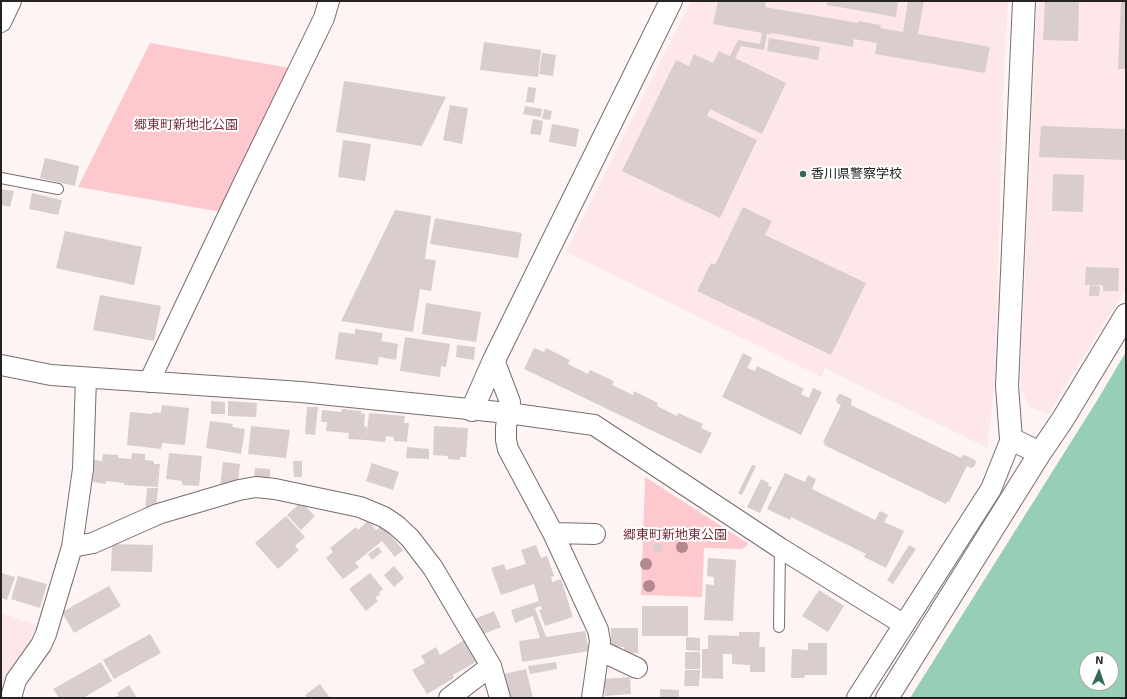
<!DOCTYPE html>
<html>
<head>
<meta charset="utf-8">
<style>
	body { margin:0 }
	#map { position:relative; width:1127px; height:699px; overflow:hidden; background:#fef4f4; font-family:"Exo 2",sans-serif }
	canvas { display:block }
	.frame { position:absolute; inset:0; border:2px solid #262222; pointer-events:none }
	.north { position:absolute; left:1079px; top:651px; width:40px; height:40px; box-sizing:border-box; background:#fff; border:1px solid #a8a7a7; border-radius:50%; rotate:2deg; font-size:11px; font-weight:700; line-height:16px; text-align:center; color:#262222 }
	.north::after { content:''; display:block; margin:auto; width:14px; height:18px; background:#326c56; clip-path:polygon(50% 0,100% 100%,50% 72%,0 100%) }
</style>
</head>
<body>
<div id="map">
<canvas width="1127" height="699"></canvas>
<div class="frame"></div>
<div class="north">N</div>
</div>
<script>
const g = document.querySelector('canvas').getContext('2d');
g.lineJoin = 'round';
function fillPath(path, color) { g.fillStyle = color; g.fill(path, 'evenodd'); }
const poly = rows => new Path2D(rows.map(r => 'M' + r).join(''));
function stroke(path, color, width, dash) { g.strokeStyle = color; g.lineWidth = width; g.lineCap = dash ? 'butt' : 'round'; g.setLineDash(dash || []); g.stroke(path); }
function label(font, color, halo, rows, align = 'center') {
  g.font = font + ' "Exo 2","Noto Sans JP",sans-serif'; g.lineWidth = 4; g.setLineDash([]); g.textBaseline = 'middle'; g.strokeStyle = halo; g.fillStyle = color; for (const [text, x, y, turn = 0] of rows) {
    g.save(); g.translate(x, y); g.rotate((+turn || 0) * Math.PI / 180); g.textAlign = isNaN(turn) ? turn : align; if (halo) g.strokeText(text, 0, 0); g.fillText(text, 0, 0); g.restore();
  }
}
const built = poly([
	[691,1,1008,1,1003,97,995,382,987,448,825,368,822,377,566,252],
	[1037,1,1126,1,1126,288,1048,414,1030,407,1020,388],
	[1,613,39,626,21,662,7,698,1,698]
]);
const green = poly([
	[150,43,289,68,222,212,78,187],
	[645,477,749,544,742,549,704,548,702,597,641,595]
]);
const water = poly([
	[1126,352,1126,698,910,698,1098,399],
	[1087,659,1111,659,1111,683,1087,683]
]);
const building = poly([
	[718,1,766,1,765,7,858,23,858,21,881,25,880,28,903,32,908,1,924,1,918,34,990,47,985,73,875,54,877,43,854,39,853,47,771,33,771,34,767,34,764,50,741,46,735,58,786,83,762,134,710,109,707,116,757,140,720,218,622,171,676,60,689,66,694,54,713,63,719,51,730,56,738,40,760,44,762,33,713,24],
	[828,1,898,1,896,17,827,5],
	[1045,1,1079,1,1078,41,1043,40],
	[1121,1,1126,1,1126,69,1118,69],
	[769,38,820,47,818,60,767,51],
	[484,42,541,50,538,77,480,70],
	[542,53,556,55,553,76,539,74],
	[344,81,365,84,446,97,422,146,336,132],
	[528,87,536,88,534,103,526,102],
	[450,105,468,108,462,144,443,140],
	[525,106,542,109,541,117,523,114],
	[544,109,552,111,550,120,542,119],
	[533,119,543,121,541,135,530,134],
	[552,124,579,129,576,147,549,142],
	[1041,126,1126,129,1126,160,1039,157],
	[343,140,371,144,365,181,338,177],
	[45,158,79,166,75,186,40,178],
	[1053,174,1084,175,1083,212,1052,211],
	[1,189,14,191,10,207,1,205],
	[32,193,62,200,58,215,29,209],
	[743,207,772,221,765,235,866,283,831,355,697,291,711,263,715,265],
	[395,210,431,216,425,259,436,260,431,291,420,289,413,332,341,321],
	[435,218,522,233,518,258,430,244],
	[65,231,142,247,134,285,56,268],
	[1086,267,1119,268,1118,291,1103,291,1103,285,1085,285],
	[1090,285,1100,286,1099,296,1089,296],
	[100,295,161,306,154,341,93,330],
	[426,303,481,312,476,342,422,334],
	[355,329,383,333,381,341,398,344,396,360,379,357,378,365,335,359,339,332,355,334],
	[405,337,450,344,446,367,441,366,440,377,400,371],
	[457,345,475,347,474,360,456,357],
	[534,348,544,352,546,348,570,360,568,364,588,374,590,370,614,381,612,385,633,395,634,391,658,403,657,406,677,416,678,413,703,424,701,428,712,433,701,454,524,369],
	[743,353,752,358,747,368,755,371,757,366,804,389,801,394,809,398,813,388,822,392,801,435,722,397],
	[839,394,841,394,852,399,851,405,961,458,962,456,965,455,975,460,976,462,974,467,971,468,967,466,949,502,947,501,946,504,824,445,825,443,823,442,841,405,837,403,836,400],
	[211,401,225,402,225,414,211,414],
	[228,401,257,403,256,417,228,416],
	[162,405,189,408,185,445,162,443,161,449,127,445,130,412,152,414,153,412,161,413],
	[307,407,318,407,315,435,305,434],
	[342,409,361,411,361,413,365,414,364,426,367,427,366,440,348,439,349,433,326,431,327,422,321,422,322,410,341,412],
	[369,413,405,416,404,423,409,423,407,442,394,441,394,437,386,436,385,442,366,440],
	[210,421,233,424,232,427,245,429,241,454,206,448],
	[251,426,290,430,286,458,248,454],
	[434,426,468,428,466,457,460,457,460,460,448,459,448,456,433,455],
	[407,447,429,449,429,459,406,458],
	[132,453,145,454,145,460,154,461,154,464,160,464,158,487,124,485,124,483,106,481,106,484,93,482,94,460,102,461,103,454,118,455,118,458,131,459],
	[169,453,202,456,199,486,182,485,182,481,166,479],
	[293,461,302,461,302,477,294,477],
	[223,462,240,464,238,481,220,486],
	[372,463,399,472,393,490,366,481],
	[752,465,756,466,742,495,738,493],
	[255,468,270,469,270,480,254,479],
	[785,473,805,482,808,475,816,479,812,489,875,520,880,511,888,515,884,522,904,531,886,568,864,557,866,554,791,517,790,520,767,509],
	[761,479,769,483,768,486,772,487,760,513,747,507],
	[147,488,158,488,156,507,145,512],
	[301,502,315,516,301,530,287,515],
	[286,516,305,537,295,546,299,550,278,569,255,543],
	[368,521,376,530,382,525,403,550,395,557,382,541,355,563,359,567,343,579,326,558,333,552,330,548,356,527,358,530],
	[112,544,153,545,152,572,111,571],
	[654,544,663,544,662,552,654,552],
	[536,545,541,558,547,556,554,576,551,577,552,582,561,579,573,617,545,626,539,610,542,609,541,606,535,608,546,637,585,631,589,651,522,662,519,641,540,638,533,616,515,623,511,610,539,601,534,584,501,595,491,568,504,564,506,570,526,564,521,550],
	[909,545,916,549,893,584,887,580],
	[378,547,382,552,372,560,368,554],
	[708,558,736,560,733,621,704,620,706,584,714,585,714,577,707,576],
	[394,566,404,578,394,587,384,575],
	[1,573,15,577,7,600,1,598],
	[370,573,383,589,379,592,380,594,375,598,378,601,366,611,349,589],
	[18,576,47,584,40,608,11,599],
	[109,586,121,606,74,633,62,612],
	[819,590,844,606,828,632,802,616],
	[642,606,688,606,688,636,642,636],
	[494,611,501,627,479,636,472,620],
	[611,628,638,628,638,653,624,654,624,647,611,647],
	[739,632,760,632,759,647,765,647,765,672,750,672,750,665,732,664,732,654,723,654,723,679,702,678,702,649,708,649,708,635,739,636],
	[150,634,161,653,114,679,103,660],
	[686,637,700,638,700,651,686,650],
	[466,639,479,660,453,675,454,678,427,694,412,670,425,663,421,656,436,647,440,655],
	[808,643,827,643,827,675,805,675,804,678,791,678,792,649,808,650],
	[685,652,700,652,700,669,685,669],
	[101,662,112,681,83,698,59,698,53,689],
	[556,662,557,669,530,674,528,666],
	[526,669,533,698,510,698,504,674],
	[685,670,700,670,699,686,684,686],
	[630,677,631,694,605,696,603,679],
	[320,684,330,698,307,698,305,695],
	[129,685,137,698,114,698,119,695,117,693],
	[660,689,679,690,679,698,660,698]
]);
const service = poly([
	[1,178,58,189],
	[779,627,780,548]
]);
const minor = poly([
	[1,22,11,1],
	[494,360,510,402,506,427,506,440,508,449,553,533,598,630,600,641,592,698],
	[1,365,51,375,301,392,508,413,594,425,780,548,903,624],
	[149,382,245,180,324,18,329,1],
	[553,533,595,534],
	[72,547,83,469,86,378],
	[599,650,637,668],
	[12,698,12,694,16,680,41,645,46,634,72,547,93,543,158,514,239,490,256,487,275,489,360,507,384,517,396,525,410,538,433,568,491,666,500,698],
	[449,698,491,666],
	[857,698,991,489,1011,439]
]);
const tertiary = poly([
	[1024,1,1007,386,1011,439,1040,453],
	[472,410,494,360,671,1],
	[887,698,1040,453,1063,419,1126,315]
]);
const trees = [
	[682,547],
	[646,564],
	[649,586]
];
const markers = [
	[803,174,4,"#326c56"]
];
const parkNames = [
	["郷東町新地北公園",186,125],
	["郷東町新地東公園",675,535]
];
const poiNames = [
	["香川県警察学校",811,174]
];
fillPath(built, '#fde7e9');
fillPath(green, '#fdc8ce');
fillPath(water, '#96cfb6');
fillPath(building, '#d9cdce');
stroke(service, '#786d6e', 12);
stroke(minor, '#786d6e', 22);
stroke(tertiary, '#786d6e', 24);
stroke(service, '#fff', 10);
stroke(minor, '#fff', 20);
stroke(tertiary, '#fff', 22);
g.fillStyle = '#b3898f';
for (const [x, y] of trees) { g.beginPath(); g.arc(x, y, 6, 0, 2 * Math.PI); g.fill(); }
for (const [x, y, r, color] of markers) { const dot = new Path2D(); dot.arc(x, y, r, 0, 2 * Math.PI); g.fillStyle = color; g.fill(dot); stroke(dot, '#fff', 1.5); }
label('13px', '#76313d', '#fff', parkNames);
label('13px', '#262222', '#fff', poiNames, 'left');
</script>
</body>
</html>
